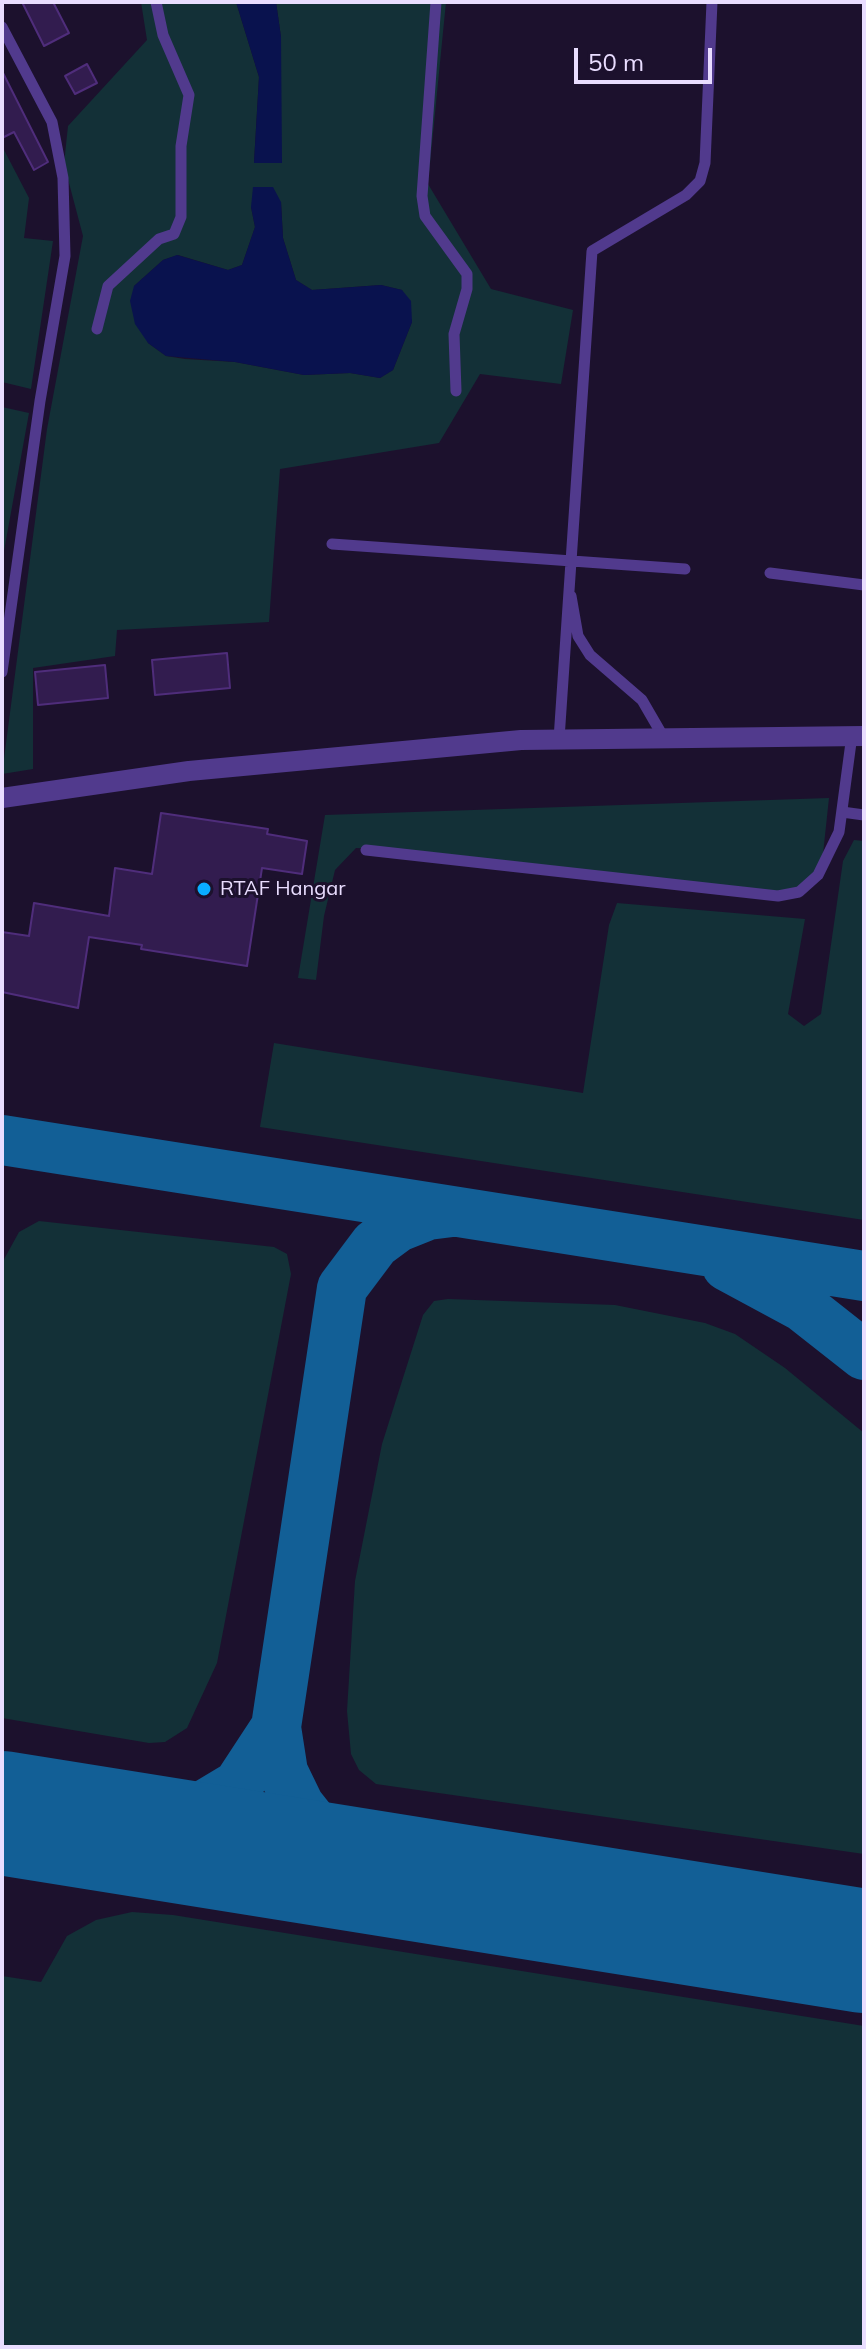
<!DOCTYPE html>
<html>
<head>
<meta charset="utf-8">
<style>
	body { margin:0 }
	#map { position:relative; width:866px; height:2349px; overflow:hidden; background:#1c112d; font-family:Mulish,sans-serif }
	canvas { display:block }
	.frame { position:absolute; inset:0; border:4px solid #e9ddff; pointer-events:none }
	.scale { position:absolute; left:574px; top:48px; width:138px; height:36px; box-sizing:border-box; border:4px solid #e9ddff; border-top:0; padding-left:10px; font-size:24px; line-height:28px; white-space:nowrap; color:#e9ddff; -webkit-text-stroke:6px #1c112d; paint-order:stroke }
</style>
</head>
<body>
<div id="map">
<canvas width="866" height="2349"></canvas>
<div class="frame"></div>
<div class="scale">50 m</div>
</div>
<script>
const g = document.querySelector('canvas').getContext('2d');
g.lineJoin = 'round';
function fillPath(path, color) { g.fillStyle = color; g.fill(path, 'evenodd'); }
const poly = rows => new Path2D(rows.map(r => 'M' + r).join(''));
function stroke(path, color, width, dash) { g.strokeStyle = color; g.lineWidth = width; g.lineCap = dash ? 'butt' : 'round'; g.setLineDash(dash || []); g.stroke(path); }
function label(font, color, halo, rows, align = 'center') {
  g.font = font + ' Mulish,sans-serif'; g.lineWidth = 6; g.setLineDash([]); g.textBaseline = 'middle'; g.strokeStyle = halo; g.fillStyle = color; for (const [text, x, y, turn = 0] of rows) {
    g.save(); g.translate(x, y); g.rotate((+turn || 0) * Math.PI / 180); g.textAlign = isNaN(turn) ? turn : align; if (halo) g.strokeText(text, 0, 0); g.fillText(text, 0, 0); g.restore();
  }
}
const green = poly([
	[141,2,236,2,259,77,254,162,281,163,281,37,276,2,446,2,428,184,491,289,573,310,561,384,480,374,439,443,280,469,269,622,117,630,115,656,33,668,33,769,2,774,47,429,83,236,64,164,68,126,147,40],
	[281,202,283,238,296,280,312,290,381,285,402,290,412,322,393,370,380,378,350,373,304,375,235,362,185,359,166,356,148,343,134,286,163,260,178,255,228,270,242,265,255,227,251,207],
	[2,146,29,198,24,238,53,241,31,389,2,382],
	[2,407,29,413,2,562],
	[829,798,823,854,814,881,790,891,758,896,383,849,356,848,335,870,324,916,316,980,298,978,325,815],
	[854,840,864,841,864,1220,260,1127,274,1043,583,1093,609,925,617,903,805,919,788,1014,804,1026,821,1014,843,861],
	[39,1221,274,1247,287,1254,291,1274,217,1663,187,1728,165,1742,149,1743,2,1718,2,1263,19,1232],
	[448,1299,615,1305,705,1323,735,1334,785,1368,864,1433,864,1854,376,1784,359,1770,351,1754,347,1711,355,1581,382,1444,423,1315,434,1301],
	[132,1912,173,1915,864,2026,864,2347,23,2347,2,2344,2,1976,41,1982,67,1936,96,1920]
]);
const water = poly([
	[236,2,276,2,281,37,282,163,254,163,259,77],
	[253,187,273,187,281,202,283,238,296,280,312,290,381,285,402,290,411,301,412,322,393,370,380,378,350,373,304,375,235,362,166,356,148,343,135,324,130,301,134,286,163,260,177,255,228,270,242,265,255,227,251,207]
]);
const taxiway = poly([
	[2,1140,864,1276],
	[727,1266,803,1307,864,1355],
	[95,1828,162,1820,203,1806,238,1785,276,1727],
	[419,1879,355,1856,322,1834,299,1805,283,1772,276,1727,342,1288,375,1244,398,1227,428,1215,452,1212]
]);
const runway = poly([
	[2,1813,864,1951]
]);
const building = poly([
	[22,2,53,2,69,33,44,46,22,2],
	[87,64,97,83,75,94,65,76,87,64],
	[2,71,48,162,34,170,14,132,2,138,2,71],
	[227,653,230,688,155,695,152,660,227,653],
	[105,665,108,698,38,705,35,672,105,665],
	[161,813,268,829,267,834,307,841,302,874,262,868,247,966,141,949,142,945,89,937,78,1008,2,992,2,932,29,936,34,903,109,916,115,868,152,874,161,813]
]);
const lane = poly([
	[436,2,422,196,425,216,467,274,467,289,454,334,456,391],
	[2,27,52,122,63,178,65,256,40,401,2,672],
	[97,329,108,286,159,239,174,234,181,217,181,146,189,95,163,35,156,2],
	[332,544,685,569],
	[770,573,864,585],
	[571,596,578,636,590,655,642,700,664,738],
	[559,739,592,251,686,195,700,181,705,163,712,2],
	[842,812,864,815],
	[366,850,778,896,799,892,818,875,839,832,852,735]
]);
const street = poly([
	[2,798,189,771,521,740,864,736]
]);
const markers = [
	[204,889,8,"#09adff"]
];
const poiNames = [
	["RTAF Hangar",220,889]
];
fillPath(green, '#133037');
fillPath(water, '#09124e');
stroke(taxiway, '#125f96', 50);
stroke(runway, '#125f96', 124);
fillPath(building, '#321c4f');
stroke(building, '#4f2d7b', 2);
stroke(lane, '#513a8d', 11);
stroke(street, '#513a8d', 20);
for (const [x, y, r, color] of markers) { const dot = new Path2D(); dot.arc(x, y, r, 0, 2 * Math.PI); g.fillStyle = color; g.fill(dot); stroke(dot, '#1c112d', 3); }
label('20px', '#e9ddff', '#1c112d', poiNames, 'left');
</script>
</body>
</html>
